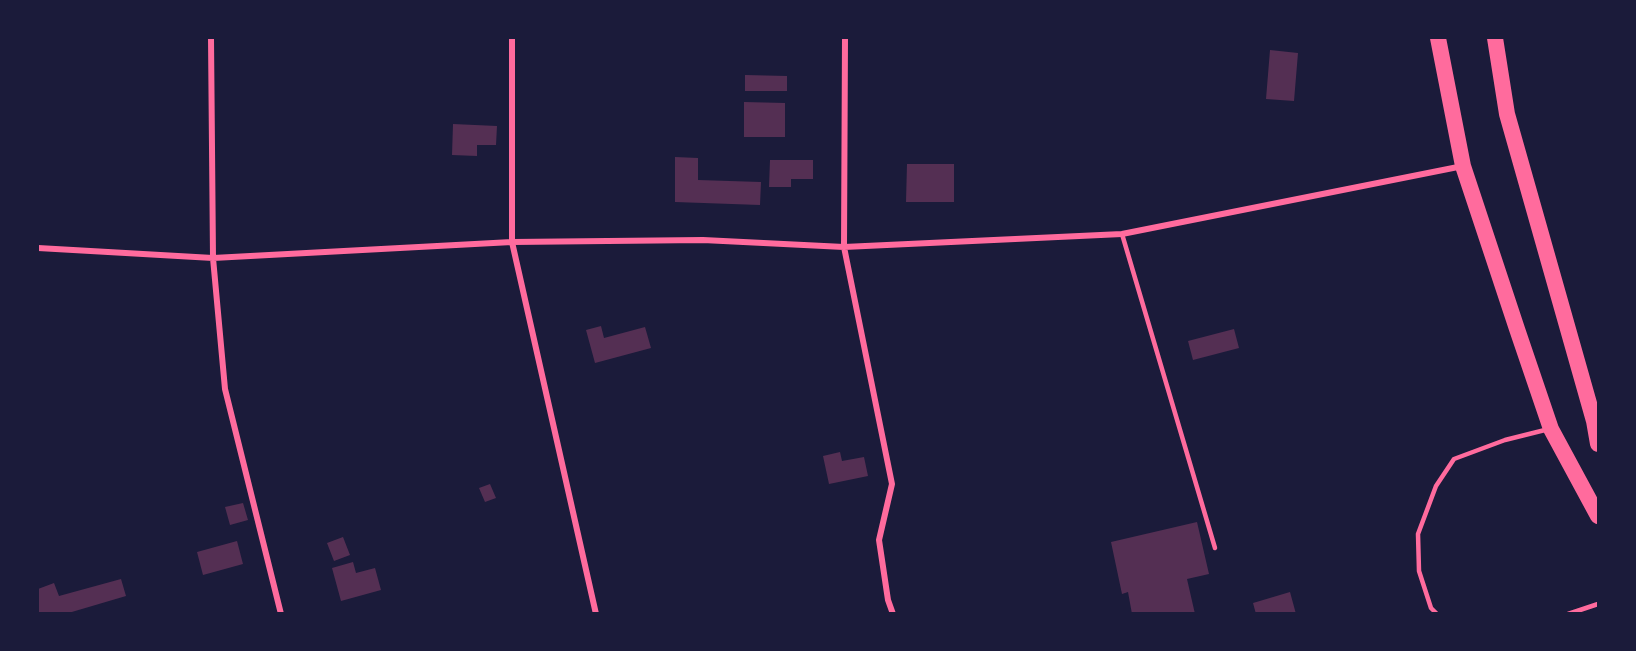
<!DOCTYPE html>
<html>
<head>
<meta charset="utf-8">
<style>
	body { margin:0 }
	#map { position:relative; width:1636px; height:651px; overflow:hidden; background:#1b1b3a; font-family:"Noto Sans",sans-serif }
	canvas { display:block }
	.frame { position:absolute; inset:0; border:39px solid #1b1b3a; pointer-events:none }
</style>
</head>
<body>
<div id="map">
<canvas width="1636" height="651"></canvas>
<div class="frame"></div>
</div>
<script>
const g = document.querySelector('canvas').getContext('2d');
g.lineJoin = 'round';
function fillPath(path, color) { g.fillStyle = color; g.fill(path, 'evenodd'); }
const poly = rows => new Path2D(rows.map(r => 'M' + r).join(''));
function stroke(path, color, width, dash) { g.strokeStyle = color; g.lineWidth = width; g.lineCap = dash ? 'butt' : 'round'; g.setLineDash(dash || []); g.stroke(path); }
const building = poly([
	[1270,50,1298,53,1294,101,1266,99],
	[745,75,787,76,787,91,745,91],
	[744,102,785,103,785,137,744,137],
	[453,124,497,126,496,145,477,145,477,156,452,155],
	[675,157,698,158,698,180,761,182,760,205,675,202],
	[770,160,813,160,813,179,791,179,791,187,769,187],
	[907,164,954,164,954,202,906,202],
	[601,326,604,338,645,327,651,348,595,363,586,330],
	[1234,329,1239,348,1193,360,1188,341],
	[840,452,842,461,864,457,868,476,829,484,823,456],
	[490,484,496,498,485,502,479,488],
	[243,503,248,520,230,525,225,507],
	[1197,522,1209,574,1187,579,1195,614,1132,614,1128,592,1122,594,1111,542],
	[343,537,350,555,334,561,327,543],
	[237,541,243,564,203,575,197,552],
	[353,562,356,573,375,568,381,590,341,601,332,568],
	[121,579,126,596,65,614,39,614,38,589,54,583,59,596],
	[1290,592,1296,614,1256,614,1253,603]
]);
const service = poly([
	[1122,234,1215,548],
	[1437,614,1431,608,1419,571,1418,534,1436,486,1454,459,1505,440,1549,429],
	[1568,614,1598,604]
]);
const minor = poly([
	[211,38,213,258,225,389,281,614],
	[512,38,512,242,596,614],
	[845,38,844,247,892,484,879,540,888,600,893,614],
	[38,248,213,258,512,242,703,240,844,247,1122,234,1463,166]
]);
const trunk = poly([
	[1438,38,1463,166,1517,329,1551,429,1598,516],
	[1495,38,1507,114,1594,421,1598,444]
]);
fillPath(building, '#542f53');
stroke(service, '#ff6b9d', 4.5);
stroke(minor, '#ff6b9d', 6);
stroke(trunk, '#ff6b9d', 16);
</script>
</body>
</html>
